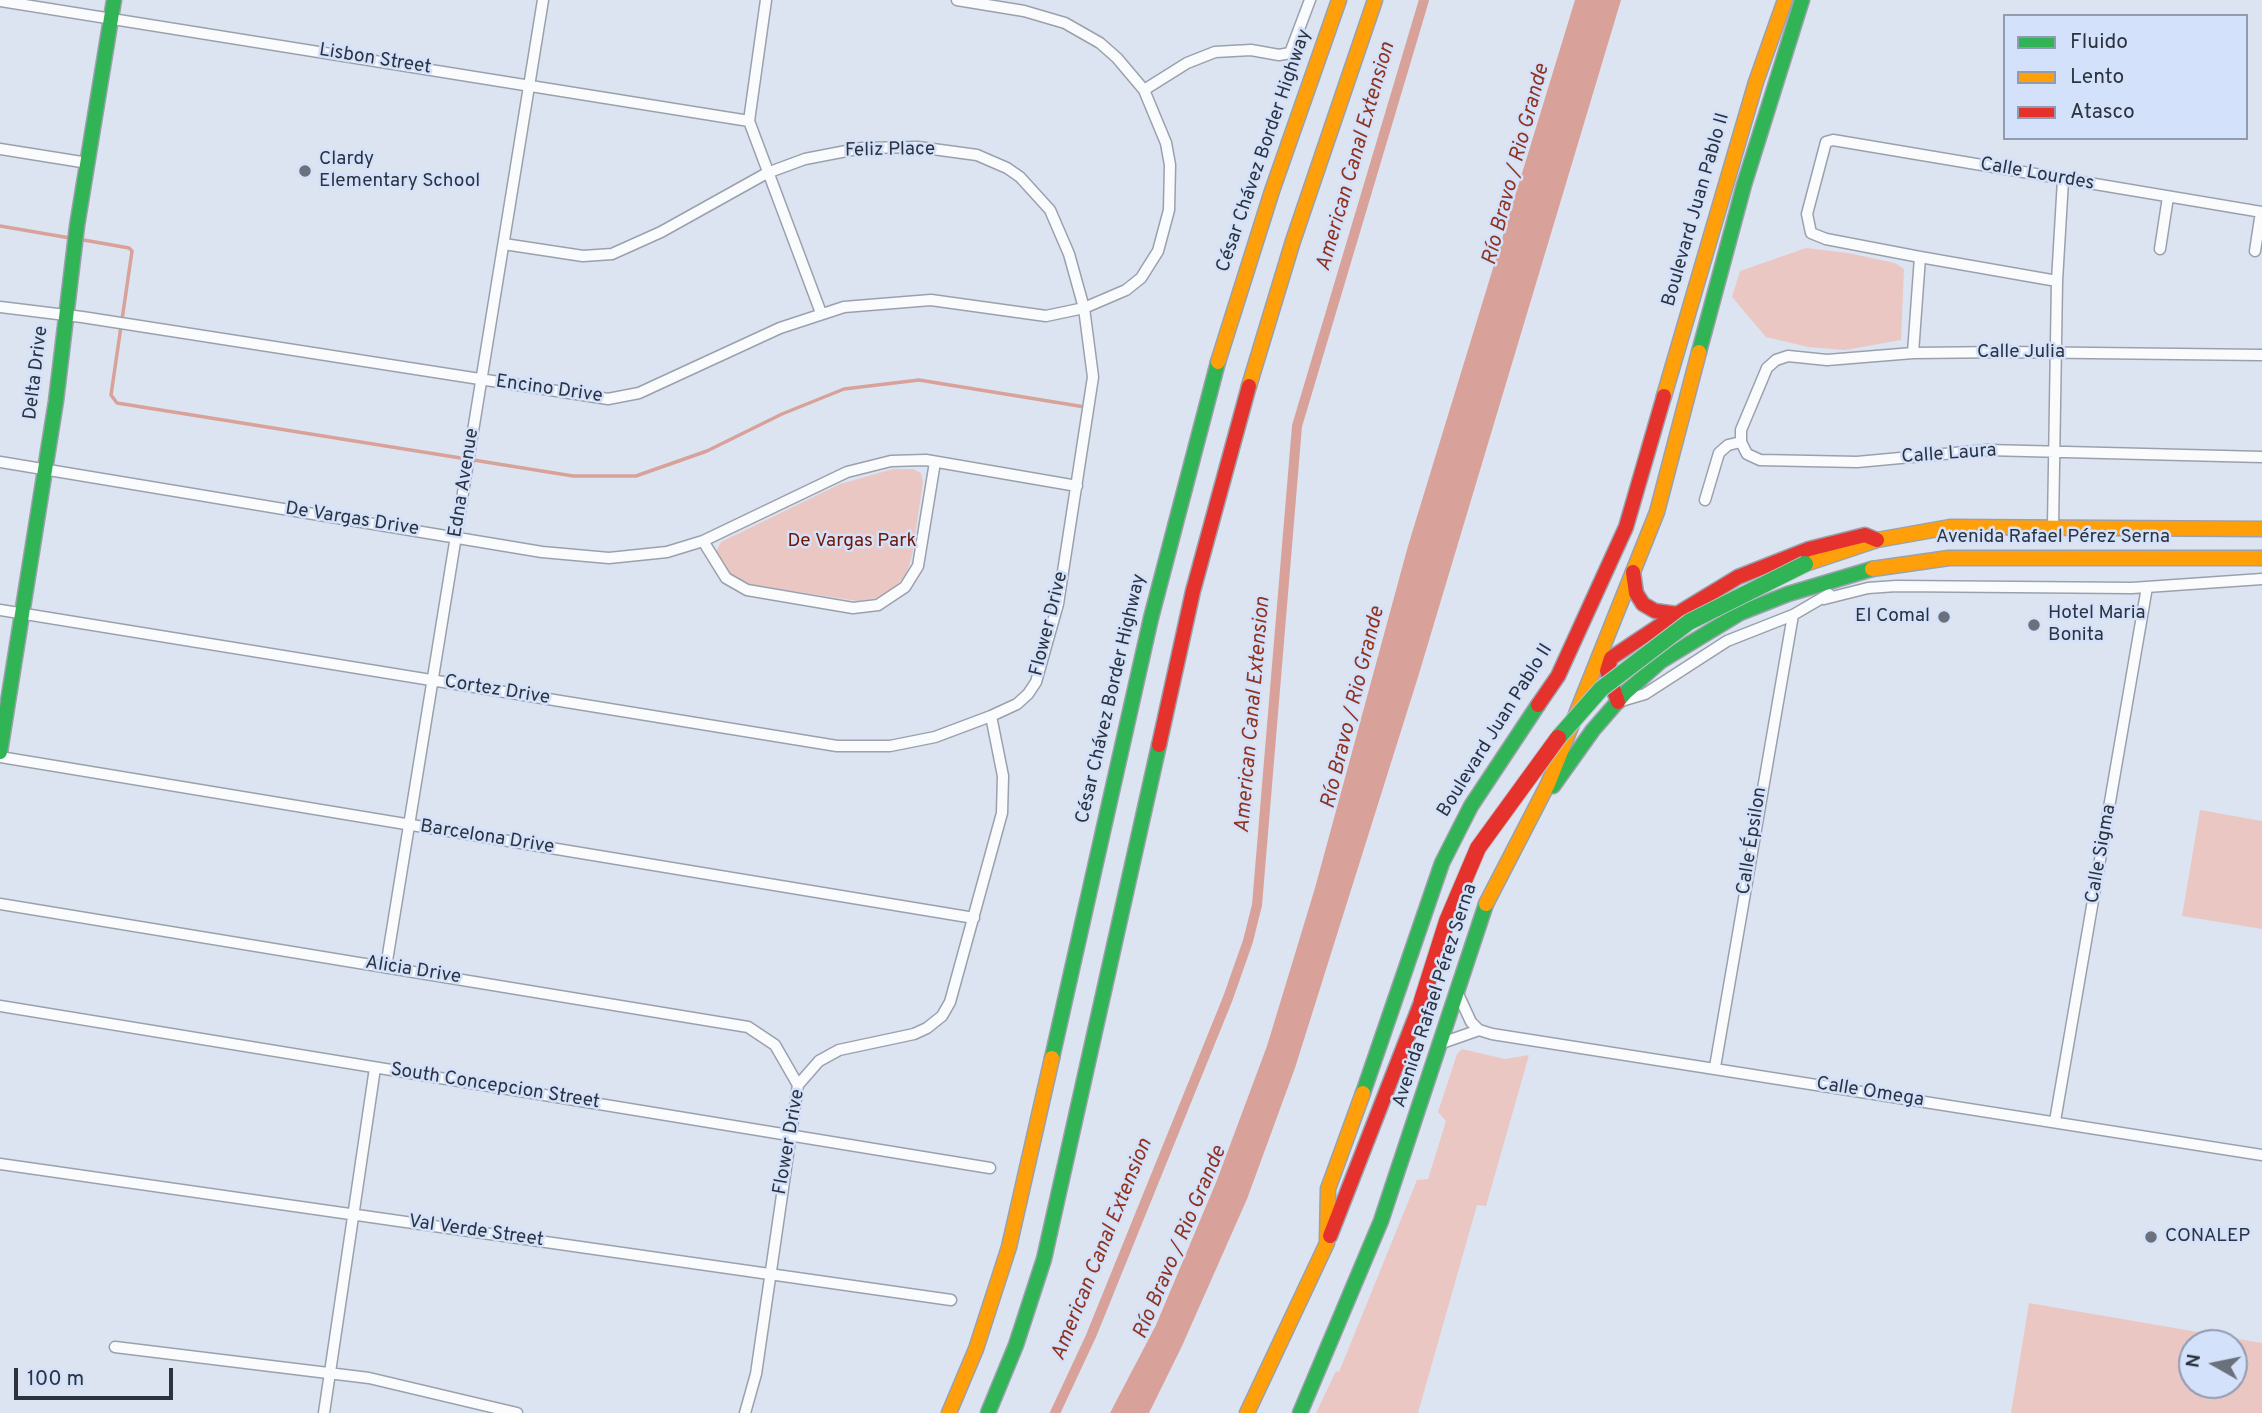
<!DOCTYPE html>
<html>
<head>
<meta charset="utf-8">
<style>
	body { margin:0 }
	#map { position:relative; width:2262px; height:1413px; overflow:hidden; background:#dce4f1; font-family:Overpass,sans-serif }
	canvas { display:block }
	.legend { position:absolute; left:2003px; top:14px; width:245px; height:126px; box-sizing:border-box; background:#d3e1fa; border:2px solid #909baf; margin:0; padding:9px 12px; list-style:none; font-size:21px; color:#2c333f }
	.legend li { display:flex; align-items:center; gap:14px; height:35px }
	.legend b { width:35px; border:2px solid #909baf }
	.north { position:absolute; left:2178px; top:1329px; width:70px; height:70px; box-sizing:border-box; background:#d3e1fa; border:2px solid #909baf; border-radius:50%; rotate:279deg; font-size:19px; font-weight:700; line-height:28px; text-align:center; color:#2c333f }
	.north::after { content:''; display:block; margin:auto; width:24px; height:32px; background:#6a717d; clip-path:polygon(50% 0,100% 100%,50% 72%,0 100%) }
	.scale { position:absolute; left:14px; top:1368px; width:159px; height:32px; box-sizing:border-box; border:4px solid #2c333f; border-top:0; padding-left:9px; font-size:21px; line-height:24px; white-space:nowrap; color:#2c333f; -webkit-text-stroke:5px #d3e1fa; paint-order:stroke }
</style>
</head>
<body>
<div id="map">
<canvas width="2262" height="1413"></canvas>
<ul class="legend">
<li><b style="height:9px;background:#30b455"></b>Fluido</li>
<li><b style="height:9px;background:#ff9f0a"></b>Lento</li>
<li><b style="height:9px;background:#e5322d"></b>Atasco</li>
</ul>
<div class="north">N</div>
<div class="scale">100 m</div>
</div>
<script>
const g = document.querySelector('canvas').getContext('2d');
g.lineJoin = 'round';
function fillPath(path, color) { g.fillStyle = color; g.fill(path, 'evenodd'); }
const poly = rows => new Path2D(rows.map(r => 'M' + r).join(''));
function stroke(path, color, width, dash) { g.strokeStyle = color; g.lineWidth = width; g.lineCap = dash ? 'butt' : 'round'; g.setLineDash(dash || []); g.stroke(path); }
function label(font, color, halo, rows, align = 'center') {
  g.font = font + ' Overpass,sans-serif'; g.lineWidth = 5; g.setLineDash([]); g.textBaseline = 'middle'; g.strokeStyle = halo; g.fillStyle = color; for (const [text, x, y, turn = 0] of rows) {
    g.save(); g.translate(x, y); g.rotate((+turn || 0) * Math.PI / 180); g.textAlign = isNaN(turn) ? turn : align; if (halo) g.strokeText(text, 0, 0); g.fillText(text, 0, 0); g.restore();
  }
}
const green = poly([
	[1806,248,1848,253,1895,263,1904,269,1901,340,1845,350,1808,347,1766,337,1732,297,1740,271],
	[893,469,913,469,921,473,923,482,912,556,906,575,893,589,877,598,858,601,746,584,734,578,718,560,716,552,721,542,840,484],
	[2200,810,2262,821,2262,929,2182,916],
	[1462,1049,1505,1059,1529,1055,1486,1206,1477,1205,1418,1413,1316,1413,1336,1371,1339,1372,1417,1180,1428,1179,1446,1121,1438,1112,1457,1054],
	[2029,1303,2262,1343,2262,1413,2011,1413],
	[2192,1343,2234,1343,2234,1385,2192,1385]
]);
const water = poly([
	[1575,0,1621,0,1418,677,1295,1068,1247,1199,1182,1346,1149,1413,1110,1413,1156,1325,1217,1180,1267,1046,1315,888,1408,546]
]);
const stream = poly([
	[0,226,70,238],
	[78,239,129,248,132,251,111,395,117,403,573,476,636,476,707,451,782,414,844,389,919,380,1085,407]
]);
const canal = poly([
	[1055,1413,1091,1336,1228,998,1248,941,1257,905,1297,426,1424,0]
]);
const street = poly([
	[766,0,749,121,821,313],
	[0,1,749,121],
	[1144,90,1187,63,1215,52,1251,50,1279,55,1290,53,1310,0],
	[0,149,88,163],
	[2160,249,2168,197],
	[2255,251,2261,212],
	[2057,281,1920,257,1826,239,1811,233,1807,214,1826,142,1833,140,2262,212],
	[0,307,82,317,608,399,639,393,780,328,844,307,931,300,1046,316,1084,308,1126,290,1141,278,1158,251,1169,210,1170,165,1166,143,1144,90,1117,58,1100,43,1065,23,1024,11,957,0],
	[1913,353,1920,257],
	[2262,355,2007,352,1913,353,1827,360,1788,356,1776,360,1767,368,1741,430,1741,442,1747,454,1760,460,1857,462,1987,450,2262,457],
	[0,462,542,552,609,558,667,552,703,541,847,472,891,461,926,460,1077,486],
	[1705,500,1719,453,1728,445,1741,442],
	[2053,527,2057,281,2063,180],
	[703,541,726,578,747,590,853,608,878,605,905,587,918,566,935,462],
	[1824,599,1868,588,1896,586,2132,588,2262,579],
	[0,610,837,746,890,746,935,737,991,716,1017,704,1028,694,1036,682,1058,604,1093,377,1084,308,1069,254,1050,210,1020,177,1007,168,977,155,918,147,862,148,805,159,767,173,661,232,612,254,583,256,504,244],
	[1618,702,1645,694,1727,641,1793,615,1829,594],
	[0,757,974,918],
	[0,904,748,1027,775,1045,798,1085],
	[386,967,543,0],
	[1459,996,1471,1022,1479,1030,1492,1034,2262,1155],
	[0,1006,990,1168],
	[1439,1044,1479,1030],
	[1715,1067,1793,615],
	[2055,1121,2147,587],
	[0,1164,951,1300],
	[115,1347,369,1378,517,1413],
	[324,1413,375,1068],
	[745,1413,756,1374,798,1085,819,1061,839,1050,914,1034,927,1028,942,1016,950,1002,1002,813,1003,776,991,716]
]);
const fast = poly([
	[1699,352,1744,185,1802,0],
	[0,752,56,401,77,226,114,0],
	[1553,786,1593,730,1626,692,1661,661,1740,613,1788,594,1872,569],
	[1052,1058,1151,618,1218,362],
	[1363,1093,1442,863,1471,806,1538,705],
	[988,1413,1016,1345,1044,1259,1159,745],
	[1300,1413,1381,1221,1486,904]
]);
const slow = poly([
	[1218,362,1272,191,1339,0],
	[1249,386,1293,241,1375,0],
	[1664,396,1756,82,1785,0],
	[1805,564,1877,540,1950,527,2262,529],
	[1872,569,1949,558,2262,558],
	[1486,904,1548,784,1657,512,1699,352],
	[949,1413,976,1349,1009,1247,1052,1058],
	[1247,1413,1327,1243,1328,1189,1363,1093]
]);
const jam = poly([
	[1633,572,1636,593,1643,604,1655,611,1677,614,1738,577,1809,549,1865,535,1877,540],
	[1618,702,1607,671,1611,658,1677,614],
	[1538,705,1558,676,1626,527,1664,396],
	[1159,745,1193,591,1249,386],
	[1330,1236,1422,1000]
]);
const fastBridge = poly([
	[1558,738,1601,689,1689,622,1805,564]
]);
const jamBridge = poly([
	[1422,1000,1447,921,1478,848,1558,738]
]);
const markers = [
	[305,171,7,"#6a717d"],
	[1944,617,7,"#6a717d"],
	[2034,625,7,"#6a717d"],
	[2151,1237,7,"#6a717d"]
];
const streetNames = [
	["Lisbon Street",375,60,9],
	["Feliz Place",890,151,-1],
	["César Chávez Border Highway",1265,151,-71],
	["Calle Lourdes",2037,175,10],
	["Boulevard Juan Pablo II",1697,210,-74],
	["Calle Julia",2021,353],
	["Delta Drive",37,373,-83],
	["Encino Drive",549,390,8],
	["Calle Laura",1949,455,-4],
	["Edna Avenue",465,483,-81],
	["De Vargas Drive",352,520,9],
	["Avenida Rafael Pérez Serna",2053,538],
	["Flower Drive",1050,624,-76],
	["Cortez Drive",497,691,9],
	["César Chávez Border Highway",1112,699,-77],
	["Boulevard Juan Pablo II",1496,731,-58],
	["Barcelona Drive",487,838,9],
	["Calle Épsilon",1753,841,-81],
	["Calle Sigma",2102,854,-80],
	["Alicia Drive",413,971,9],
	["Avenida Rafael Pérez Serna",1436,996,-72],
	["South Concepcion Street",495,1087,9],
	["Calle Omega",1870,1093,9],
	["Flower Drive",790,1142,-80],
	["Val Verde Street",476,1232,8]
];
const poiNames = [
	["Clardy",319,160],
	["Elementary School",319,182],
	["Hotel Maria",2048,614],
	["Bonita",2048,636],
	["El Comal",1930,617,"right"],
	["CONALEP",2165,1237]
];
const parkNames = [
	["De Vargas Park",852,542]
];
const waterNames = [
	["American Canal Extension",1357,157,-74],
	["Río Bravo / Rio Grande",1517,165,-75],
	["Río Bravo / Rio Grande",1354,708,-76],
	["American Canal Extension",1254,715,-85],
	["Río Bravo / Rio Grande",1181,1243,-67],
	["American Canal Extension",1103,1250,-68]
];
fillPath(green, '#ebc7c4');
fillPath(water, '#d8a29a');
stroke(stream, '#d8a29a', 3.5);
stroke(canal, '#d8a29a', 10);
stroke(street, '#9ba1ac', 13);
stroke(fast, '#9ba1ac', 17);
stroke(slow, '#9ba1ac', 17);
stroke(jam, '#9ba1ac', 17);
stroke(street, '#fafbfd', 10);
stroke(fast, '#30b455', 14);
stroke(slow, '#ff9f0a', 14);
stroke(jam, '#e5322d', 14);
stroke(fastBridge, '#bcc1c9', 18, []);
stroke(jamBridge, '#bcc1c9', 18, []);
stroke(fastBridge, '#30b455', 16);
stroke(jamBridge, '#e5322d', 16);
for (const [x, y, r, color] of markers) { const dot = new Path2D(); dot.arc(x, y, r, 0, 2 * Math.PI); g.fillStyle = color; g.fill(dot); stroke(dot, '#d3e1fa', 2.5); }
label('19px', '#2c333f', '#d3e1fa', streetNames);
label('19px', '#2c333f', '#d3e1fa', poiNames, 'left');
label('19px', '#741500', '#d3e1fa', parkNames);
label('italic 21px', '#91321d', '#d3e1fa', waterNames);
</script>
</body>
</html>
